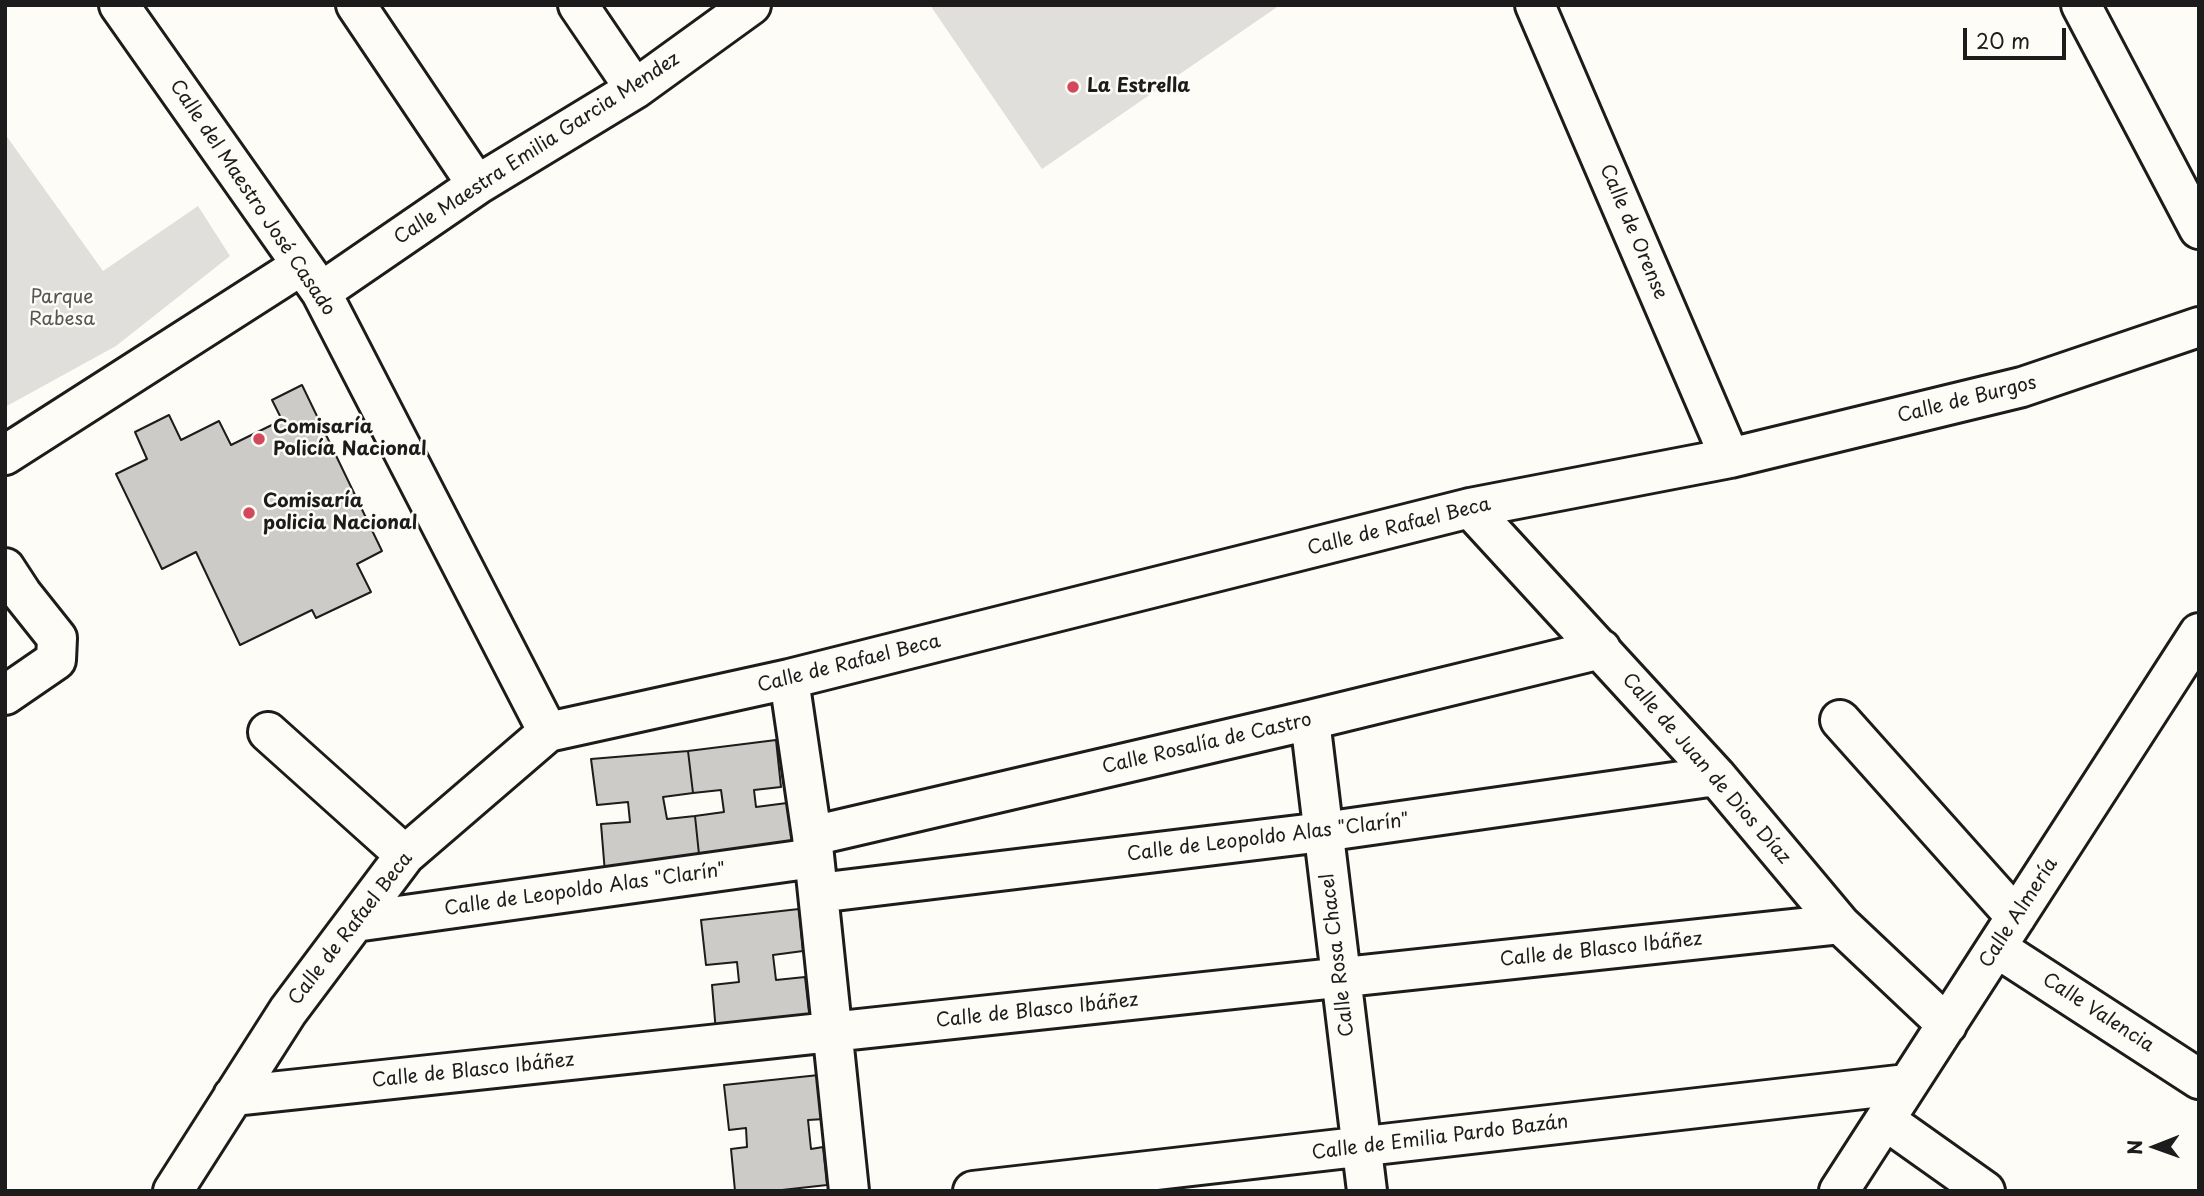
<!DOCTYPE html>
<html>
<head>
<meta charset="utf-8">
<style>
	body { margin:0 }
	#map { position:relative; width:2204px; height:1196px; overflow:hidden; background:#fdfcf7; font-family:"Playpen Sans",sans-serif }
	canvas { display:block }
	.frame { position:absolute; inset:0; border:7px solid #1c1c1c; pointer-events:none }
	.north { position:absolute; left:2120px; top:1112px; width:70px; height:70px; -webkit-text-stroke:5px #fdfcf7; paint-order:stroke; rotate:269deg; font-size:19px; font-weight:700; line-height:28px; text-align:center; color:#1c1c1c }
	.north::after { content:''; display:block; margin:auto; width:24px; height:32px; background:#1c1c1c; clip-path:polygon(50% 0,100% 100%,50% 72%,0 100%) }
	.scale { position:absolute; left:1963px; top:28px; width:103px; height:32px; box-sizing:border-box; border:4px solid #1c1c1c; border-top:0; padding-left:9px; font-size:21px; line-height:24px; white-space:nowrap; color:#1c1c1c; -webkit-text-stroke:5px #fdfcf7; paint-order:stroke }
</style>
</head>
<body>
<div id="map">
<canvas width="2204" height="1196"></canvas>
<div class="frame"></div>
<div class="north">N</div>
<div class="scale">20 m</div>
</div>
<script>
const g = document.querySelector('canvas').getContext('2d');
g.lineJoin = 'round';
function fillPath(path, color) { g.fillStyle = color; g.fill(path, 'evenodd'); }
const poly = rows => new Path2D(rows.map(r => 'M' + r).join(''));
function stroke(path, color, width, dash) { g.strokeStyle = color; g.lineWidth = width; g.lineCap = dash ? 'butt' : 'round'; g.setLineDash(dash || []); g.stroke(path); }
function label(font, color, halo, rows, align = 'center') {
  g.font = font + ' "Playpen Sans",sans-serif'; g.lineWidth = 5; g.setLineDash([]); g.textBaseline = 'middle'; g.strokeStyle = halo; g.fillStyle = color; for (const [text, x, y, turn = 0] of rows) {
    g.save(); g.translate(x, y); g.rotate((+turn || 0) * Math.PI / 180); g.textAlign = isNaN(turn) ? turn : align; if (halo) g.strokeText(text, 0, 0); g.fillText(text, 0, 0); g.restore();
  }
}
const green = poly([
	[930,5,1280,5,1042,169],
	[5,134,103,271,198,206,230,256,116,346,5,407]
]);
const building = poly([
	[302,385,382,551,357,564,371,592,316,618,312,610,240,645,196,552,162,569,116,474,147,459,135,432,169,415,181,440,219,421,231,445,282,420,272,400,302,385],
	[776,740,781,787,754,790,756,807,787,803,794,853,700,864,695,816,724,812,721,790,693,793,688,751,776,740],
	[688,751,693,793,663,797,667,819,695,816,700,864,605,873,601,824,630,822,628,802,597,805,591,759,688,751],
	[799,909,803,951,773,955,776,980,805,977,810,1021,716,1032,712,985,739,982,737,962,706,965,701,920,799,909],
	[819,1075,824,1119,808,1120,811,1149,823,1147,827,1185,773,1191,735,1191,731,1149,747,1147,746,1128,729,1130,724,1085,819,1075]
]);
const minor = poly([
	[119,5,321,292,548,732],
	[356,5,477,185],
	[578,5,635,89],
	[1535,5,1730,458],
	[2081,5,2199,229],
	[321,292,477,185,635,89,751,5],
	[5,455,302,265],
	[1470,508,1716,776,1840,924,1947,1025],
	[5,568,22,594,57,638,56,660,5,695],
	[789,679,812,836,849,1191],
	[1310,720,1367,1191],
	[1840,720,2016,917],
	[268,732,405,855],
	[812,836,1310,720,1601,649],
	[818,893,1323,832,1716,776],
	[355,922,814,858],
	[1997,948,2199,1079],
	[233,1096,1840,924],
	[1885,1120,1985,1191],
	[173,1191,288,1011,405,855,548,732,789,679,1470,508,1730,458,2022,387,2199,327],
	[973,1191,1907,1084],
	[1839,1191,2199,633]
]);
const markers = [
	[1073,87,7,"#d1495b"],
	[259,439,7,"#d1495b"],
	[249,513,7,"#d1495b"]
];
const poiNames = [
	["La Estrella",1087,87],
	["Comisaría",273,428],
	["Policía Nacional",273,450],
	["Comisaría",263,502],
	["policia Nacional",263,524]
];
const streetNames = [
	["Calle Maestra Emilia Garcia Mendez",537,149,-33],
	["Calle del Maestro José Casado",252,198,56],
	["Calle de Orense",1633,232,67],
	["Calle de Burgos",1967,400,-14],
	["Calle de Rafael Beca",1399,527,-14],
	["Calle de Rafael Beca",849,664,-14],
	["Calle Rosalía de Castro",1207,744,-13],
	["Calle de Juan de Dios Díaz",1706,769,49],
	["Calle de Leopoldo Alas \"Clarín\"",1268,838,-7],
	["Calle de Leopoldo Alas \"Clarín\"",585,890,-8],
	["Calle Almería",2019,913,-57],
	["Calle de Rafael Beca",351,929,-52],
	["Calle de Blasco Ibáñez",1601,950,-6],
	["Calle Rosa Chacel",1338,955,-97],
	["Calle de Blasco Ibáñez",1037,1011,-6],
	["Calle Valencia",2098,1013,33],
	["Calle de Blasco Ibáñez",473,1071,-6],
	["Calle de Emilia Pardo Bazán",1440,1138,-7]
];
const parkNames = [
	["Parque",62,298],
	["Rabesa",62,320]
];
fillPath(green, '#e0dfdb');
fillPath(building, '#cccbc8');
stroke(building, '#1c1c1c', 2);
stroke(minor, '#1c1c1c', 44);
stroke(minor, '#fdfcf7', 38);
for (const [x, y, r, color] of markers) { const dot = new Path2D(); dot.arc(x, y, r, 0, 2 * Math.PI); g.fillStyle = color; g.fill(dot); stroke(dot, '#fdfcf7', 2.5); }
label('bold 19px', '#1c1c1c', '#fdfcf7', poiNames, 'left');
label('19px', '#1c1c1c', '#fdfcf7', streetNames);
label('19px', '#575655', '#fdfcf7', parkNames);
</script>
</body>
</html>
